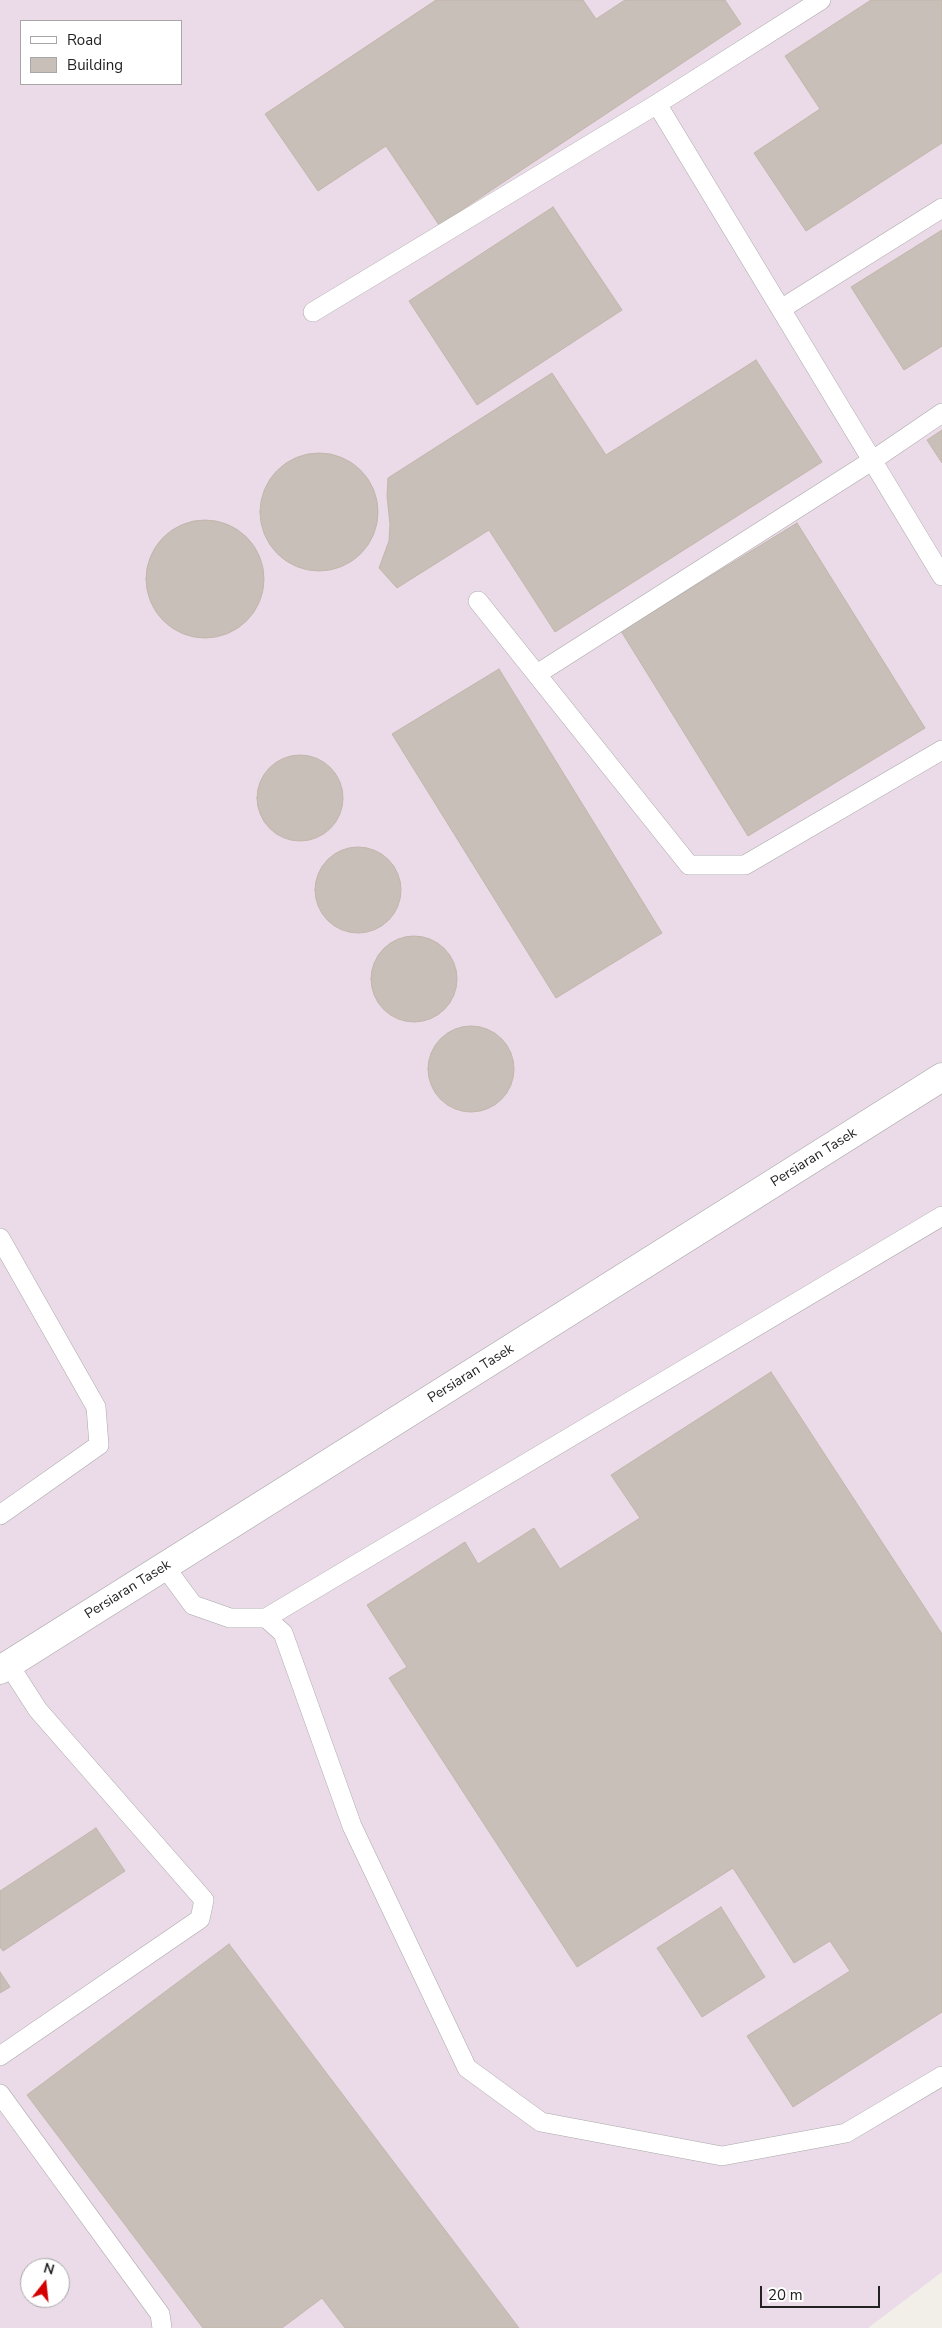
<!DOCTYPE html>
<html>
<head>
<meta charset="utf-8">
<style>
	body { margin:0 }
	#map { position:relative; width:942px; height:2328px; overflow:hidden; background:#f2efe9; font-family:"Nunito Sans",sans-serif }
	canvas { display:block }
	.legend { position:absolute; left:20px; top:20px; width:162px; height:65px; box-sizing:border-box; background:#fff; border:1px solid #a7a7a7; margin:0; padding:6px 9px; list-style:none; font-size:15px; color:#222 }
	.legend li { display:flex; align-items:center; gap:10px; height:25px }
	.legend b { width:25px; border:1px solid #a7a7a7 }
	.north { position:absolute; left:20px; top:2258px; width:50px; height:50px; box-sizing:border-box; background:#fff; border:1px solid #a7a7a7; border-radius:50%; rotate:16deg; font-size:14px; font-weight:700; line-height:20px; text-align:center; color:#222 }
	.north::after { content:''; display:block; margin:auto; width:18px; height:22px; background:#d40000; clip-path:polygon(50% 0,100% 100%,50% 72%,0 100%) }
	.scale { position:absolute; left:760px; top:2286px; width:120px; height:22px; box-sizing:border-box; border:2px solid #222; border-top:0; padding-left:6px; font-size:15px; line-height:18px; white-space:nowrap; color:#222; -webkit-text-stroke:4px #fff; paint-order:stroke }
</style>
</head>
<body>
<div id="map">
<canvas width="942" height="2328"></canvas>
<ul class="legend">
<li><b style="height:6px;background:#fff"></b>Road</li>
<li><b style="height:14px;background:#c7bfb8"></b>Building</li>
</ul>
<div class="north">N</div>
<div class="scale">20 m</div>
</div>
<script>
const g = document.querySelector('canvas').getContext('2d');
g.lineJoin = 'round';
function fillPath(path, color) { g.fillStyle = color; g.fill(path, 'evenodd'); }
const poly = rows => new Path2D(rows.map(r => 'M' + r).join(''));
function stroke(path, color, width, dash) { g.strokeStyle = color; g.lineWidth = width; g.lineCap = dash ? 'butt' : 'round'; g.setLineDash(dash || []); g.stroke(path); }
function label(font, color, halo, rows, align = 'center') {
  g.font = font + ' "Nunito Sans",sans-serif'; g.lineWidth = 4; g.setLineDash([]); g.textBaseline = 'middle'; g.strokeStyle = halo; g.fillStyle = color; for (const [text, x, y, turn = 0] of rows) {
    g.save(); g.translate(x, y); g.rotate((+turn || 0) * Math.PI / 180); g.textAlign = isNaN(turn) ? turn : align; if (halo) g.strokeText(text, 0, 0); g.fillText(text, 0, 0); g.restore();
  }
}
const industrial = poly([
	[0,0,942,0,942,2272,868,2328,0,2328],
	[21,21,181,21,181,84,21,84],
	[30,2268,60,2268,60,2298,30,2298]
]);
const building = poly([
	[436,0,583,0,596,19,625,0,725,0,741,24,439,225,386,146,318,191,265,114,436,0],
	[871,0,942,0,942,143,806,231,754,153,820,109,785,56,871,0],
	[553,207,622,310,477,405,409,301,553,207],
	[942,230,942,346,904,370,851,287,942,230],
	[756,360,822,462,555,632,489,530,397,588,379,568,389,541,390,524,387,496,388,478,552,373,606,455,756,360],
	[942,430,942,463,927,440,942,430],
	'260 512a59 59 0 1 1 118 0a59 59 0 1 1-118 0Z',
	'146 579a59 59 0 1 1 118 0a59 59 0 1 1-118 0Z',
	[797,523,925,728,748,836,621,631,797,523],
	[499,669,662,933,556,998,392,734,499,669],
	'257 798a43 43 0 1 1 86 0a43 43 0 1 1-86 0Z',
	'315 890a43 43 0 1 1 86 0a43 43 0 1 1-86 0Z',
	'371 979a43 43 0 1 1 86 0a43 43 0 1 1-86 0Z',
	'428 1069a43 43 0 1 1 86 0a43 43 0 1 1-86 0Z',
	[771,1372,942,1634,942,2012,793,2107,747,2036,850,1971,830,1941,794,1963,733,1868,577,1967,389,1678,407,1667,367,1605,465,1542,478,1564,534,1528,560,1569,640,1518,611,1475,771,1372],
	[96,1828,125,1871,3,1951,0,1947,0,1891,96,1828],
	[721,1907,765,1977,702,2017,657,1948,721,1907],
	[229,1944,519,2328,345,2328,322,2298,282,2328,203,2328,27,2095,229,1944],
	[0,1972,10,1987,0,1993,0,1972]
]);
const lane = poly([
	[657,104,942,576],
	[781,309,942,208],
	[313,312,657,104,821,0],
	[478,601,689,865,745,865,942,750],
	[537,674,873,460,942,413],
	[0,1238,96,1407,99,1445,0,1515],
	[165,1567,193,1605,230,1618,266,1618,283,1633,352,1826,467,2068,541,2122,722,2156,846,2133,942,2076],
	[266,1618,942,1216],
	[0,2056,200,1919,204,1900,38,1710,9,1665],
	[0,2094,160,2314,162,2328]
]);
const street = poly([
	[0,1670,942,1077]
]);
const streetNames = [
	["Persiaran Tasek",814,1158,-32],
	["Persiaran Tasek",471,1374,-32],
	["Persiaran Tasek",128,1590,-32]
];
fillPath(industrial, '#ebdbe8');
fillPath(building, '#c7bfb8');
stroke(building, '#c4b6ab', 1);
stroke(lane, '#a9a9a9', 20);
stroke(street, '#a9a9a9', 29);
stroke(lane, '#fff', 19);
stroke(street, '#fff', 28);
label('14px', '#222', '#fff', streetNames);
</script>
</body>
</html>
